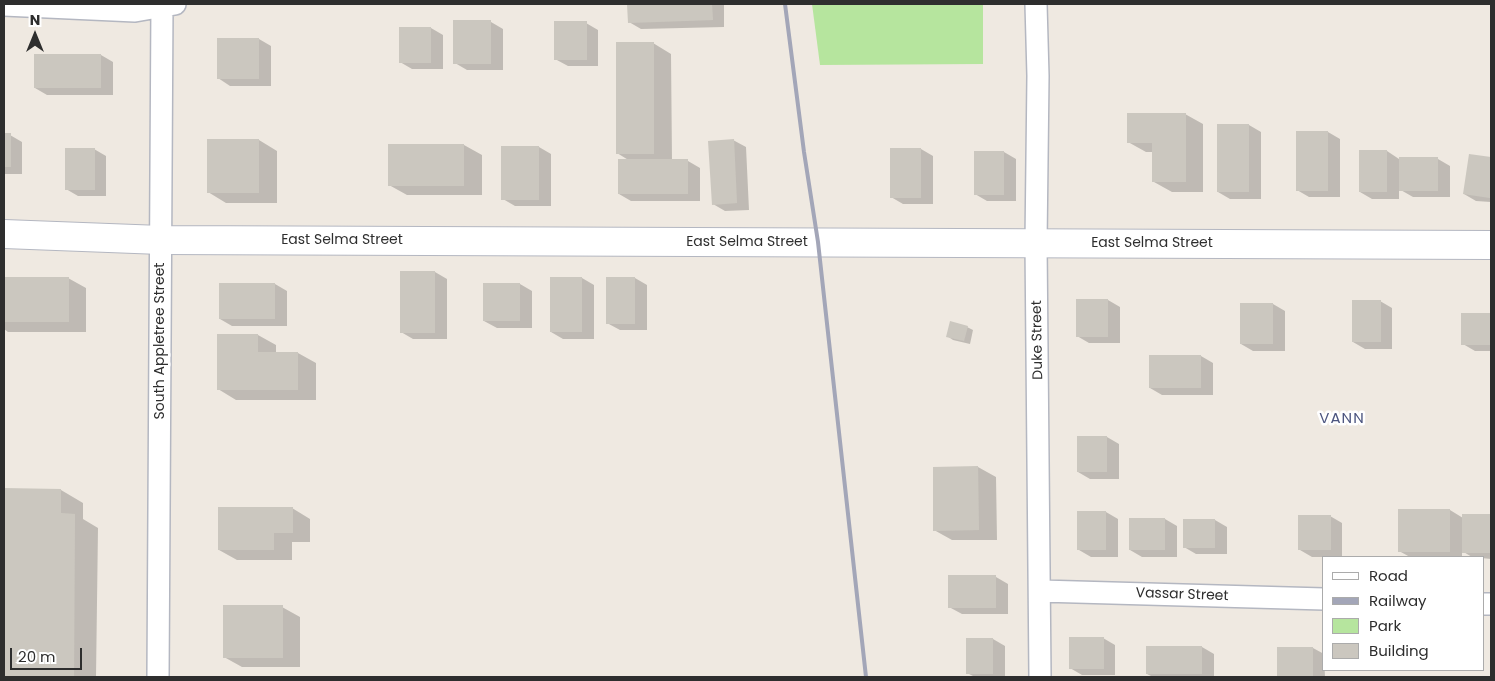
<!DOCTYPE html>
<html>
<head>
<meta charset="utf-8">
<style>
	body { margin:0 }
	#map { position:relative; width:1495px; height:681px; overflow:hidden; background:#efe9e1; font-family:Poppins,sans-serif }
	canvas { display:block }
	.frame { position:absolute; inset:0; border:5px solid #2e2e2e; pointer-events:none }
	.legend { position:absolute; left:1322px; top:556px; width:162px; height:115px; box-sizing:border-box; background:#fff; border:1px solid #ababab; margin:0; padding:6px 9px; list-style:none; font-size:15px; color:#2e2e2e }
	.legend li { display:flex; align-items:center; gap:10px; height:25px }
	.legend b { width:25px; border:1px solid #ababab }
	.north { position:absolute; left:10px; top:10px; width:50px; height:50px; -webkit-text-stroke:4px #fff; paint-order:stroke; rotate:0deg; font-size:14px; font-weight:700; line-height:20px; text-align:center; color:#2e2e2e }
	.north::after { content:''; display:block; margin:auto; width:18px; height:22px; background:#2e2e2e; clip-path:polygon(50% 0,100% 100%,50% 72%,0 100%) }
	.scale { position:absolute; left:10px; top:648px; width:72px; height:22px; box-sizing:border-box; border:2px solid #2e2e2e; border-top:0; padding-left:6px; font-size:15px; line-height:18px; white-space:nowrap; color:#2e2e2e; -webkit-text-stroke:4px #fff; paint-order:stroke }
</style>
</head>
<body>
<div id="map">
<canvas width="1495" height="681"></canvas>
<div class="frame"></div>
<ul class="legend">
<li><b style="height:6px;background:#fff"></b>Road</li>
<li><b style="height:6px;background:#a3a6b8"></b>Railway</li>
<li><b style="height:14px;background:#b6e59e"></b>Park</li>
<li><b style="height:14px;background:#cbc7bf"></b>Building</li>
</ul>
<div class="north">N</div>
<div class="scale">20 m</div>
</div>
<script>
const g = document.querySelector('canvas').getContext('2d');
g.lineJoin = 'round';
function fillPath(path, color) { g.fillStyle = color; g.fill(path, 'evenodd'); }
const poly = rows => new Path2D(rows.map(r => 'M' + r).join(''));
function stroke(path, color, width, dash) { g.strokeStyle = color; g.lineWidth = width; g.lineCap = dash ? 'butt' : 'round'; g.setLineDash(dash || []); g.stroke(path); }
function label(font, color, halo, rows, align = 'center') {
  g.font = font + ' Poppins,sans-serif'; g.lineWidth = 5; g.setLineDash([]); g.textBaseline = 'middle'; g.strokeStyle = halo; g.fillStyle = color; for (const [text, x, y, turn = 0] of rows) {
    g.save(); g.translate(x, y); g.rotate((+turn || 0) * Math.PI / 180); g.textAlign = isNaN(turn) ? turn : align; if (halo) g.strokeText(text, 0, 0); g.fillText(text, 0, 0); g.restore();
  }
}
const green = poly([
	[812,4,983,4,983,64,820,65]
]);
const shadow = poly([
	[628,4,724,4,724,27,641,29,629,22],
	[455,22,491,22,503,29,503,70,467,70,455,63],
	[586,23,598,30,598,66,568,66,555,59],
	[400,28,431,28,443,35,443,69,412,69,400,62],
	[218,39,259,39,271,46,271,86,230,86,218,78],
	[653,43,671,54,672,161,688,161,700,168,700,201,631,201,619,194,630,161,617,153],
	[101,55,113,62,113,95,47,95,35,88],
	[1185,114,1203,124,1203,192,1172,192,1154,182,1154,152,1146,152,1128,142],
	[1249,125,1261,132,1261,199,1230,199,1218,192],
	[1328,132,1340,139,1340,197,1309,197,1297,190],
	[4,135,10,135,22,142,22,174,4,174],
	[208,140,259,140,277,151,277,203,226,203,208,192],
	[733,140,746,147,749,210,725,211,713,204],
	[389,145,464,145,482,155,482,195,407,195,389,185],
	[539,147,551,154,551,206,515,206,503,199],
	[94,149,106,156,106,196,78,196,66,189],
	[921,149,933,156,933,204,903,204,891,197],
	[1387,151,1399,159,1438,159,1450,166,1450,197,1413,197,1399,189,1399,199,1372,199,1360,192],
	[1004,152,1016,159,1016,201,987,201,975,194],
	[1470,156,1491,159,1491,202,1476,201,1464,194],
	[435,272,447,279,447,339,413,339,401,332],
	[4,278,68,278,86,288,86,332,8,332,4,329],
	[582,278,594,285,594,339,563,339,551,332],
	[607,278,635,278,647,285,647,330,620,330,607,323],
	[275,284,287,291,287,326,232,326,220,319],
	[520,284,532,291,532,328,497,328,484,321],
	[1108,300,1120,307,1120,343,1089,343,1077,336],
	[1380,301,1392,308,1392,349,1365,349,1353,342],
	[1241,304,1273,304,1285,311,1285,351,1253,351,1241,344],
	[1463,314,1491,314,1491,351,1475,351,1463,344],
	[967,327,973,330,970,344,953,340,947,336],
	[218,335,258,335,276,345,276,353,298,353,316,363,316,400,236,400,218,389],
	[1150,356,1201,356,1213,363,1213,395,1162,395,1150,388],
	[1107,437,1119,444,1119,479,1090,479,1078,472],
	[978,467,996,477,997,540,952,540,934,530,934,468],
	[4,490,61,490,83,503,83,519,98,528,96,677,5,677,6,634,4,634],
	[292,508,310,519,310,542,292,542,292,560,237,560,219,550],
	[1450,510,1463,518,1463,515,1491,515,1491,559,1472,557,1462,551,1462,557,1410,557,1399,551],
	[1106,512,1118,519,1118,557,1091,557,1079,550],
	[1330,516,1342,523,1342,557,1312,557,1300,550],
	[1165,519,1177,526,1177,557,1142,557,1130,550],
	[1215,520,1227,527,1227,554,1196,554,1184,547],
	[996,577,1008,584,1008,614,962,614,949,607],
	[282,607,300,617,300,667,242,667,224,657],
	[1103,638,1115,645,1115,675,1082,675,1070,668],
	[993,639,1005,646,1005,677,975,677,967,673],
	[1147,647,1202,647,1214,654,1214,677,1153,677,1147,674],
	[1278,648,1313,648,1324,654,1325,677,1278,677]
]);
const building = poly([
	[627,4,712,4,713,20,628,23],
	[453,20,491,20,491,64,453,64],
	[554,21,587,21,587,60,554,60],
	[399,27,431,27,431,63,399,63],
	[217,38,259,38,259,79,217,79],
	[616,42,654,42,654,154,616,154],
	[34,54,101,54,101,88,34,88],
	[1127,113,1186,113,1186,182,1152,182,1152,143,1127,143],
	[1217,124,1249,124,1249,192,1217,192],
	[1296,131,1328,131,1328,191,1296,191],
	[4,133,11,133,11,167,4,167],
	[207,139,259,139,259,193,207,193],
	[734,139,737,203,712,205,708,141],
	[388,144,464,144,464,186,388,186],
	[501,146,539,146,539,200,501,200],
	[65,148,95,148,95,190,65,190],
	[890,148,921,148,921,198,890,198],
	[1359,150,1387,150,1387,192,1359,192],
	[974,151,1004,151,1004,195,974,195],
	[1469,154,1491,157,1490,198,1463,194],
	[1399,157,1438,157,1438,191,1399,191],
	[618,159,688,159,688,194,618,194],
	[400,271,435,271,435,333,400,333],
	[4,277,69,277,69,322,4,322],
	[550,277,582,277,582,332,550,332],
	[606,277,635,277,635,324,606,324],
	[219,283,275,283,275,319,219,319],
	[483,283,520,283,520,321,483,321],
	[1076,299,1108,299,1108,337,1076,337],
	[1352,300,1381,300,1381,342,1352,342],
	[1240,303,1273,303,1273,344,1240,344],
	[1461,313,1491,313,1491,345,1461,345],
	[950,321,968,326,964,341,946,337],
	[217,334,258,334,258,352,298,352,298,390,217,390],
	[1149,355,1201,355,1201,388,1149,388],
	[1077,436,1107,436,1107,472,1077,472],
	[978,466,979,530,933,531,933,467],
	[4,488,61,489,61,513,75,514,74,677,4,677],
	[218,507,293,507,293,533,274,533,274,550,218,550],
	[1398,509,1450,509,1450,552,1398,552],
	[1077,511,1106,511,1106,550,1077,550],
	[1462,514,1491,514,1491,553,1462,553],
	[1298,515,1331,515,1331,550,1298,550],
	[1129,518,1165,518,1165,550,1129,550],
	[1183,519,1215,519,1215,548,1183,548],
	[948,575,996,575,996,608,948,608],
	[223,605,283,605,283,658,223,658],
	[1069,637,1104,637,1104,669,1069,669],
	[966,638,993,638,993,674,966,674],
	[1146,646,1202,646,1202,674,1146,674],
	[1277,647,1313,647,1313,677,1277,677]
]);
const street = poly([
	[1036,4,1038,76,1036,243,1040,677],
	[4,5,135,11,175,4],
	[1041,591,1324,599],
	[1484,604,1491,604],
	[158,677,162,4]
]);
const secondary = poly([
	[4,234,161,240,1491,245]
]);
const rail = poly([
	[785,4,804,152,818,242,866,677]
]);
const streetNames = [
	["East Selma Street",342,240],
	["East Selma Street",747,242],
	["East Selma Street",1152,243],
	["Duke Street",1038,340,-91],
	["South Appletree Street",160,341,-90],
	["Vassar Street",1182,595,2]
];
const neighbourhoodNames = [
	["VANN",1342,419]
];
fillPath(green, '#b6e59e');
fillPath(shadow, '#0003');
fillPath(building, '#cbc7bf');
stroke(street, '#b4b7c1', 24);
stroke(secondary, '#b4b7c1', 30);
stroke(street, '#fff', 21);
stroke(secondary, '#fff', 28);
stroke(rail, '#a3a6b8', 4);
label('14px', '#2e2e2e', '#fff', streetNames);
g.letterSpacing = '1px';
label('15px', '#4d5680', '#fff', neighbourhoodNames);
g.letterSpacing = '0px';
</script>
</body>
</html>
